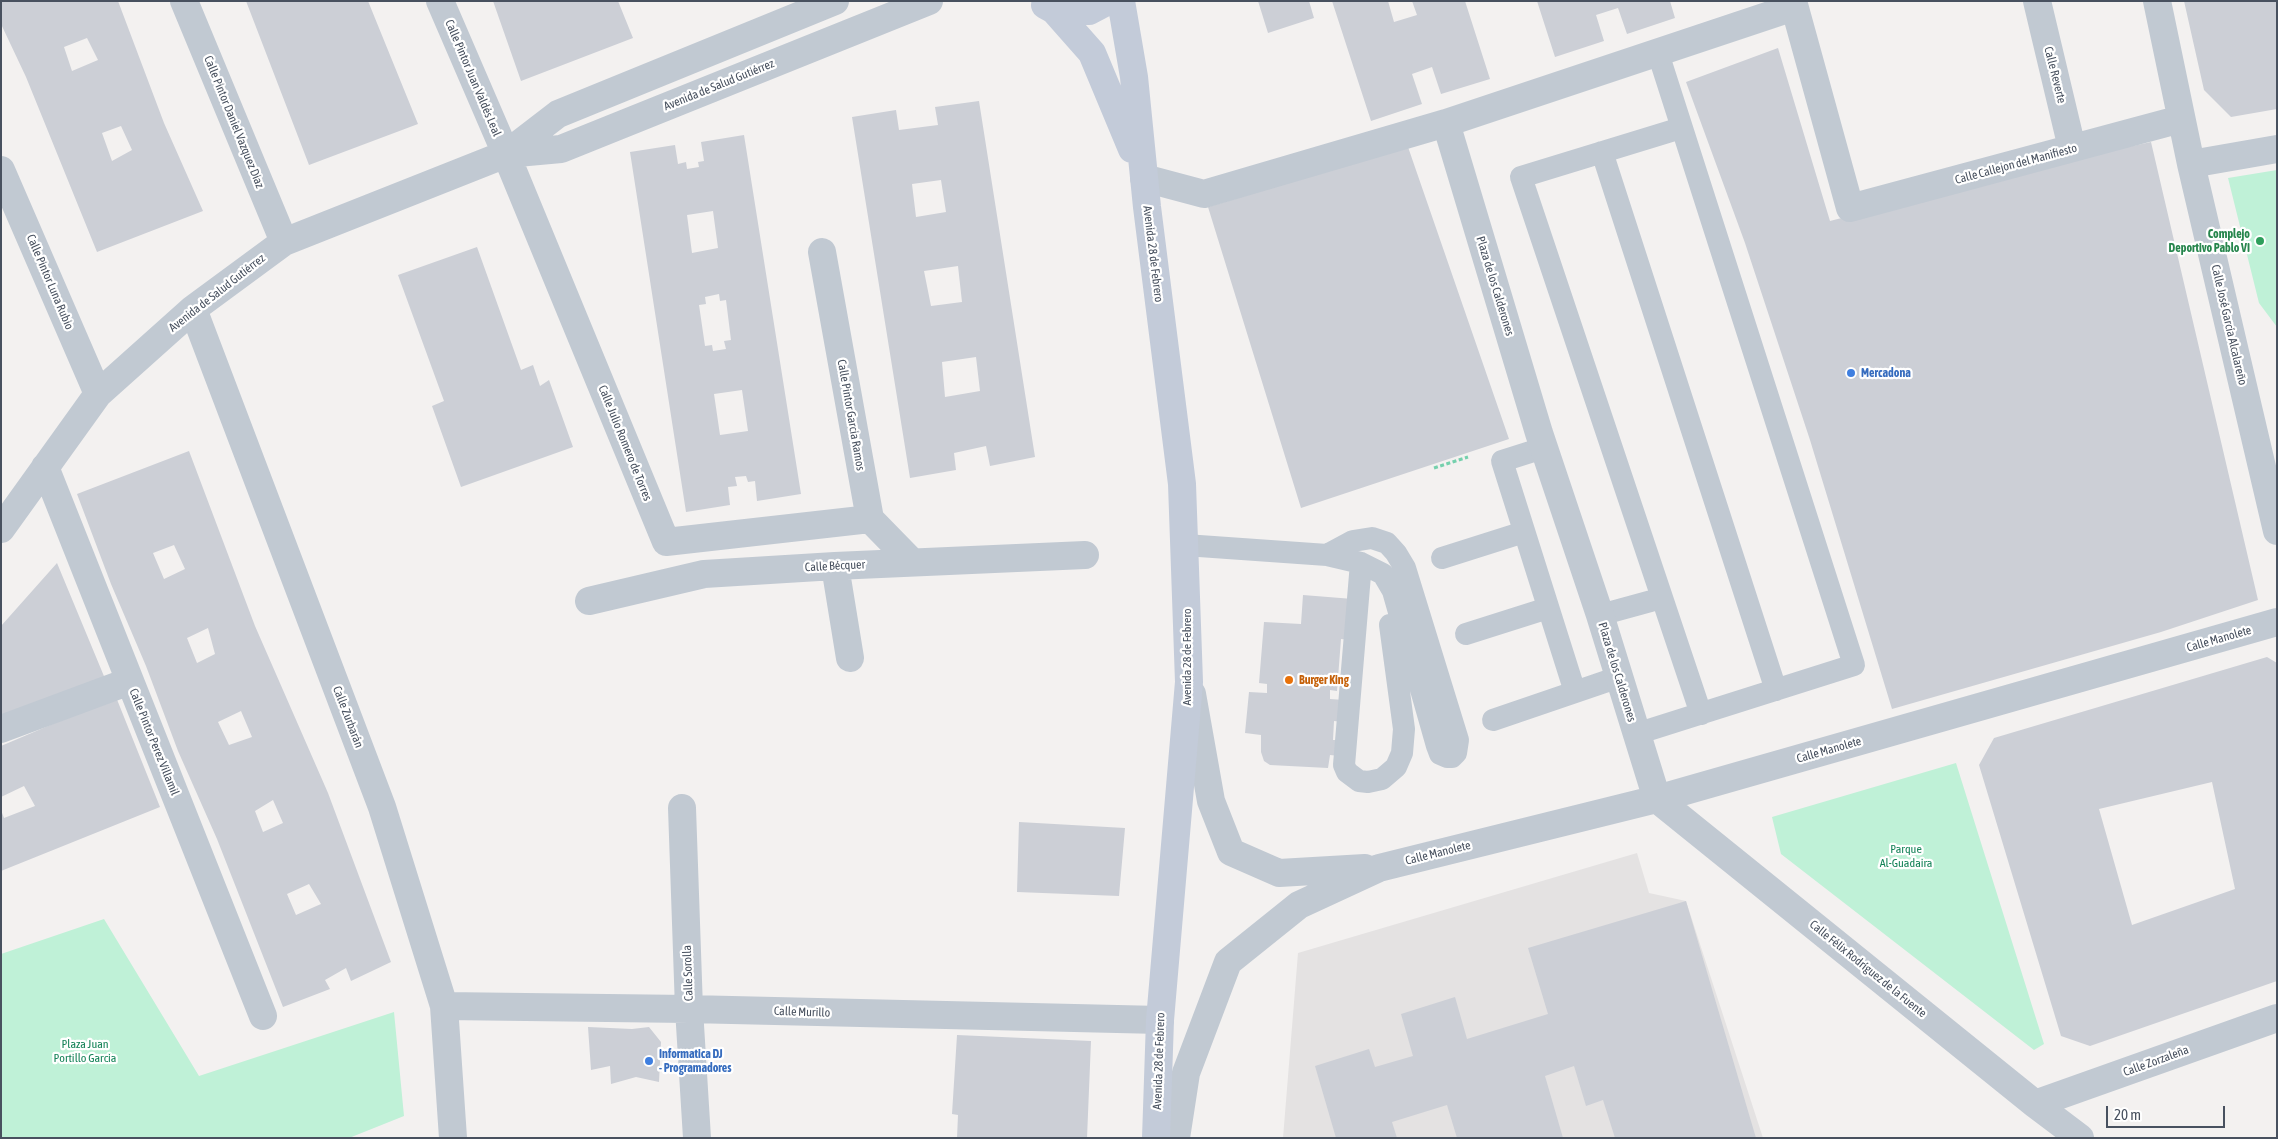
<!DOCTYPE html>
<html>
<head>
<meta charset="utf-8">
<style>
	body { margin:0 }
	#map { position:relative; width:2278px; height:1139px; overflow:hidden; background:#f3f1f0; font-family:"Asap Condensed",sans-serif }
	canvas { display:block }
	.frame { position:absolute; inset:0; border:2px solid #48515f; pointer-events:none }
	.scale { position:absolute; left:2106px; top:1106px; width:119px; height:22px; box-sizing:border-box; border:2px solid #48515f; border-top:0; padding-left:6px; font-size:15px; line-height:18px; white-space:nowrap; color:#48515f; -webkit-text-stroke:4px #fff; paint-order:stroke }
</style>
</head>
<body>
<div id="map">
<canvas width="2278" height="1139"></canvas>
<div class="frame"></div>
<div class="scale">20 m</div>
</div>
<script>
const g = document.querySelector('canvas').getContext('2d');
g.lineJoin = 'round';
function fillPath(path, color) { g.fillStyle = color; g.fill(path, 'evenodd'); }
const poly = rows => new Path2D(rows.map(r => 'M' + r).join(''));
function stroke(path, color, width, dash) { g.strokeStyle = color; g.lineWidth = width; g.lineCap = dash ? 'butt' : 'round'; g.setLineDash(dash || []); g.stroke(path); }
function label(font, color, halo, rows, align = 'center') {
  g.font = font + ' "Asap Condensed",sans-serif'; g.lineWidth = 4.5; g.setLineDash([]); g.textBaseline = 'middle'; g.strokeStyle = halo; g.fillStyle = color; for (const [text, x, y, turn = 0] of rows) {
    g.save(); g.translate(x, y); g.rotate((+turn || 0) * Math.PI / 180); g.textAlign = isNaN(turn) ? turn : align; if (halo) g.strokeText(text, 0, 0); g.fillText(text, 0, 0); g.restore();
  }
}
const education = poly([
	[1637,853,1649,893,1686,901,1763,1138,1283,1138,1298,953]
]);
const green = poly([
	[2277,170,2277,327,2259,303,2228,178],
	[1956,763,2044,1044,2034,1050,1781,854,1772,817],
	[104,919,199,1076,394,1012,404,1116,349,1138,1,1138,1,954]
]);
const building = poly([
	[1,1,118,1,164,123,203,211,97,252,26,77,1,24],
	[87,38,98,60,72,71,64,47],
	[121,126,132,150,112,161,102,133],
	[246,1,368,1,418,124,309,165],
	[493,1,618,1,633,38,521,81],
	[1258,1,1309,1,1314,18,1268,33],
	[1332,1,1388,1,1394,22,1417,15,1412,1,1465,1,1490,79,1441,94,1432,67,1412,74,1422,104,1371,121],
	[1537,1,1670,1,1675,18,1627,34,1618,8,1596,15,1604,41,1555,57],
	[2184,1,2277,1,2277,109,2231,117,2204,90],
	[1778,48,1830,221,2053,163,2151,142,2258,600,2161,632,1892,709,1810,440,1745,243,1686,82],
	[979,101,1035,457,990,466,986,446,954,453,956,470,910,478,852,117,896,110,899,130,938,125,935,107],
	[941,180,946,212,916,217,912,184],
	[958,266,962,302,931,306,924,271],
	[976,357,980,391,945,397,942,362],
	[744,135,801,494,757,501,755,481,748,482,746,476,735,477,737,486,728,487,730,505,686,512,630,152,675,145,678,164,686,162,687,169,699,167,698,162,704,161,701,142],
	[713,211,718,248,692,253,687,215],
	[719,294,720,301,726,300,731,340,724,341,726,349,713,351,712,345,705,346,699,305,706,304,705,297],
	[742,390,748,431,720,435,714,394],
	[1408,147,1509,439,1301,508,1208,207],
	[477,247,521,370,533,365,540,386,549,380,573,447,461,487,432,406,444,401,398,275],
	[189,451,255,626,328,793,391,962,351,981,346,968,325,980,330,989,283,1007,217,839,178,751,146,666,111,584,77,494],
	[174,545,185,569,164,579,153,553],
	[208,628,215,654,197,663,187,638],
	[241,711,252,737,229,745,218,722],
	[273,800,283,823,263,832,255,811],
	[309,884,321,904,296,915,287,894],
	[57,563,106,681,1,719,1,626],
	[1303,595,1353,599,1350,640,1341,639,1337,691,1330,690,1330,699,1344,700,1343,722,1334,721,1333,740,1340,740,1339,756,1330,755,1328,768,1270,765,1264,761,1261,752,1261,735,1245,733,1249,692,1267,693,1267,684,1259,683,1264,622,1301,624],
	[2267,657,2277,663,2277,981,2090,1046,2061,1036,1979,765,1994,738],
	[2212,782,2235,889,2132,925,2099,809],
	[116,697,160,807,1,871,1,810,4,818,35,806,24,786,1,797,1,746],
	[1019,822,1125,828,1119,896,1017,892],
	[1686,901,1756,1138,1615,1138,1603,1100,1586,1106,1574,1066,1545,1076,1563,1138,1457,1138,1447,1105,1392,1122,1397,1138,1336,1138,1315,1066,1369,1049,1375,1067,1413,1056,1401,1014,1455,997,1467,1039,1548,1014,1528,948],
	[588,1027,632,1029,649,1027,661,1042,659,1082,636,1077,611,1084,610,1066,591,1070],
	[957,1035,1091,1041,1087,1138,957,1138,958,1115,952,1114]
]);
const path = poly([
	[1434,468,1468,457]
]);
const lane = poly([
	[1681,128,1521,177,1701,714],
	[1602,152,1776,690],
	[1543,448,1502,461,1575,692],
	[1185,545,1327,555,1361,563,1383,574,1393,591,1437,746,1440,754,1447,757,1452,757,1456,753,1458,740,1405,568,1396,553,1387,543,1372,538,1353,541,1327,555],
	[1442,558,1524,532],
	[1361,563,1344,765,1347,772,1359,781,1368,782,1382,779,1396,767,1402,753,1404,729,1390,625],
	[1600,615,1662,598],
	[1466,634,1548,608],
	[1493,720,1619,677],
	[1636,734,1854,665,1658,53]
]);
const street = poly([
	[184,1,284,242],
	[440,1,506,154,666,542,870,519],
	[1793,1,1850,208,2181,119],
	[2037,1,2072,148],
	[2157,1,2191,164,2277,531],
	[1794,7,1446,123,1539,433,1600,615,1657,799,2035,1104,2080,1138],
	[506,154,561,149,929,1],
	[2191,164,2277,149],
	[1,170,98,394],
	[1144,178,1204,194,1446,123],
	[822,252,870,519,912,562],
	[193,309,382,807,444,1006,453,1138],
	[45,467,263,1016],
	[1,529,98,394,193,309,284,242,506,154,558,114,835,1],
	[835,566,850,658],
	[589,601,704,574,835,566,1085,555],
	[1192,694,1211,801,1231,852,1279,873,1365,868],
	[1,729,130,681],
	[682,808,689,1009,697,1138],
	[444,1006,689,1009,1160,1020],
	[2035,1104,2277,1018],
	[1176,1138,1186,1073,1228,962,1299,905,1379,868,1657,799,2277,622]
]);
const secondary = poly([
	[1121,1,1134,77,1147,207,1182,484,1189,682,1160,1020,1156,1138],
	[1045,5,1054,10,1089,11,1108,1],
	[1054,10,1092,53,1132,149]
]);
const markers = [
	[2260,241,5,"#2e9e5b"],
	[1851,373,5,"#3f7fe0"],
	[1289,680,5,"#e8710a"],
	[649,1061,5,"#3f7fe0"]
];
const streetNames = [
	["Calle Reverte",2055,75,76],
	["Calle Pintor Juan Valdés Leal",473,78,67],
	["Avenida de Salud Gutiérrez",719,85,-22],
	["Calle Pintor Daniel Vazquez Diaz",234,122,68],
	["Calle Callejon del Manifiesto",2016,164,-15],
	["Avenida 28 de Febrero",1153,254,83],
	["Calle Pintor Luna Rubio",50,282,67],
	["Plaza de los Calderones",1495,286,73],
	["Avenida de Salud Gutiérrez",217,293,-38],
	["Calle José García Alcalareño",2229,325,77],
	["Calle Pintor Garcia Ramos",851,415,80],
	["Calle Julio Romero de Torres",625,443,68],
	["Calle Bécquer",835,566,-3],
	["Calle Manolete",2219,639,-16],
	["Avenida 28 de Febrero",1187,657,-90],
	["Plaza de los Calderones",1617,672,73],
	["Calle Zurbarán",348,717,69],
	["Calle Pintor Perez Villamil",154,742,68],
	["Calle Manolete",1829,750,-16],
	["Calle Manolete",1438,853,-14],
	["Calle Félix Rodríguez de la Fuente",1868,969,39],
	["Calle Sorolla",688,973,-92],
	["Calle Murillo",802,1012,2],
	["Avenida 28 de Febrero",1159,1061,-88],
	["Calle Zorzaleña",2156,1061,-20]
];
const leisureNames = [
	["Complejo",2250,234],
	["Deportivo Pablo VI",2250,248]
];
const shopNames = [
	["Mercadona",1861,373],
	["Informatica DJ",659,1054],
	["- Programadores",659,1068]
];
const foodNames = [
	["Burger King",1299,680]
];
const parkNames = [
	["Parque",1906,849],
	["Al-Guadaira",1906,863],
	["Plaza Juan",85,1044],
	["Portillo Garcia",85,1058]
];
fillPath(education, '#e4e2e2');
fillPath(green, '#bff1d7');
fillPath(building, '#cccfd6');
stroke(path, '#75d0ad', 3, [4, 2.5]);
stroke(lane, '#c1c9d2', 22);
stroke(street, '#c1c9d2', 28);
stroke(secondary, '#c3cbd9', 28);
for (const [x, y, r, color] of markers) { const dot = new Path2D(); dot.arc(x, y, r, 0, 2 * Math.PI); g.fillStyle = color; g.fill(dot); stroke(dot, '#fff', 2); }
label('12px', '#48515f', '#fff', streetNames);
label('bold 12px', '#27864d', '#fff', leisureNames, 'right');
label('bold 12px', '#366cbe', '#fff', shopNames, 'left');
label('bold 12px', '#c56008', '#fff', foodNames, 'left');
label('12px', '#158358', '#fff', parkNames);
</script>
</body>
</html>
